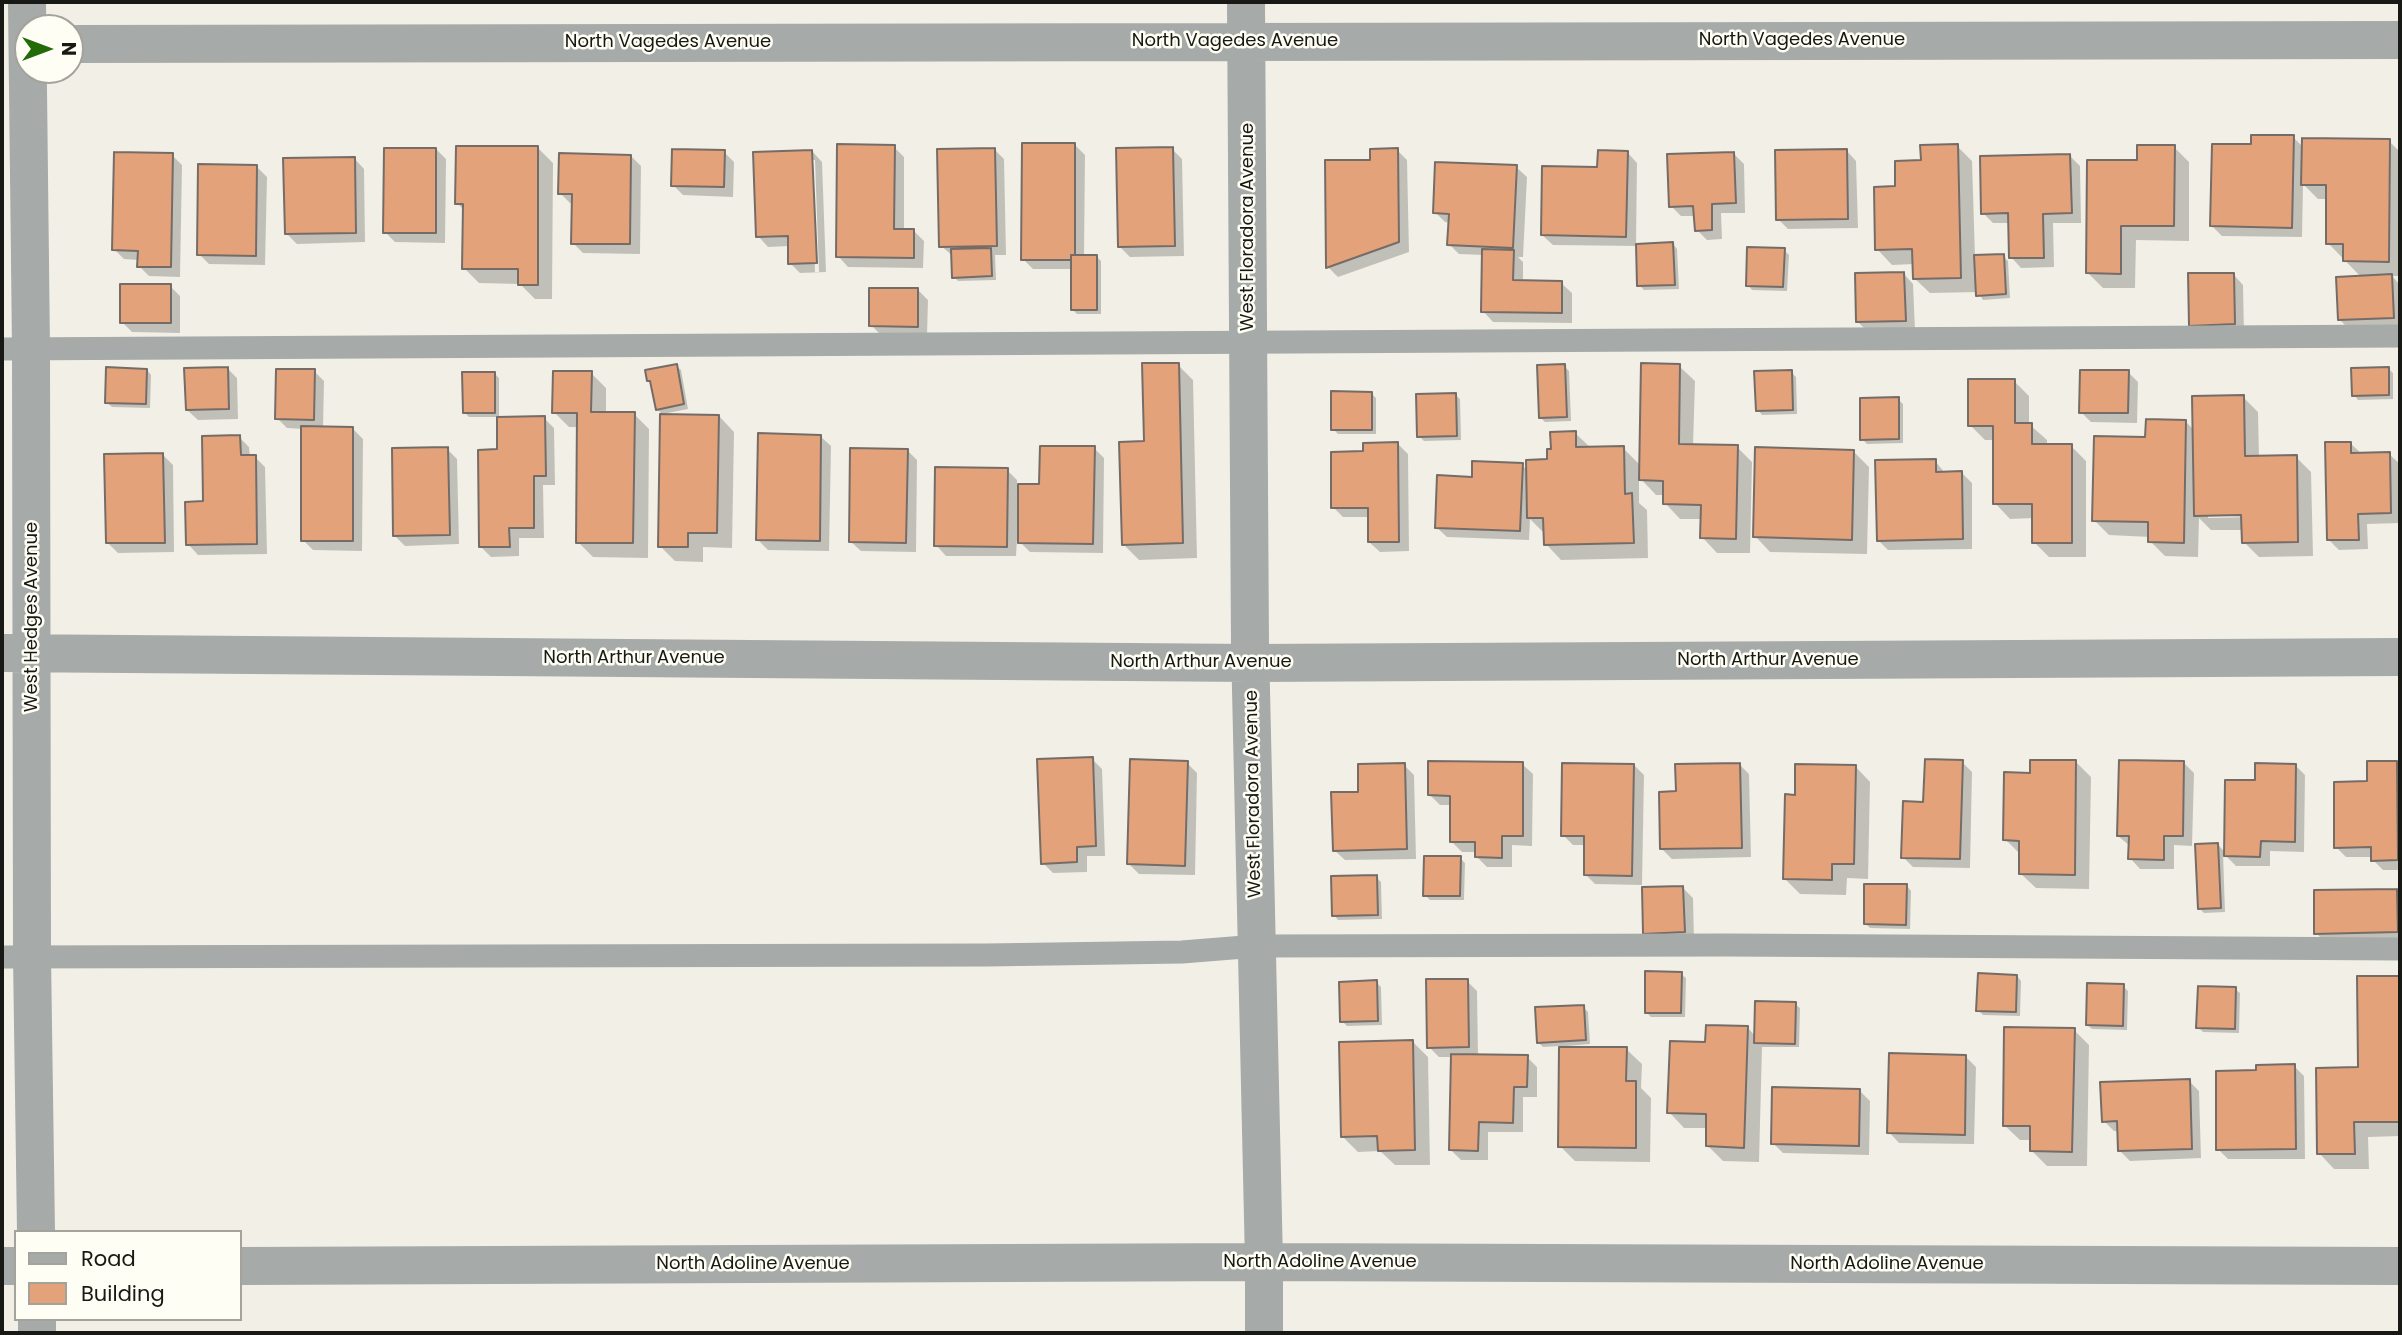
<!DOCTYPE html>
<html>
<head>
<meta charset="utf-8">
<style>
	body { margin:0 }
	#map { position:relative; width:2402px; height:1335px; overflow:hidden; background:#f2f0e6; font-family:Poppins,sans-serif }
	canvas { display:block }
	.frame { position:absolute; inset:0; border:4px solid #181814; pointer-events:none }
	.legend { position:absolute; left:14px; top:1230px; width:228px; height:91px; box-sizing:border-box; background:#fffef5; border:2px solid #a3a29b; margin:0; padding:9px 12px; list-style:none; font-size:21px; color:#181814 }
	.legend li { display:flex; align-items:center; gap:14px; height:35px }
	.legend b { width:35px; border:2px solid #a3a29b }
	.north { position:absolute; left:14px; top:14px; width:70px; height:70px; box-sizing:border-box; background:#fffef5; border:2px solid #a3a29b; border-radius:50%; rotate:90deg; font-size:19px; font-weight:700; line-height:28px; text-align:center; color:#181814 }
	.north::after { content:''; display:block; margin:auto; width:24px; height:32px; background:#236b08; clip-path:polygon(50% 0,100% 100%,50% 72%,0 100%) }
</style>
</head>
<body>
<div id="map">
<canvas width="2402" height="1335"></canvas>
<div class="frame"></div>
<ul class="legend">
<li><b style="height:9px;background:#a6aaa8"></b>Road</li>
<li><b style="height:19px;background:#e4a27a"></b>Building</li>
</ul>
<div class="north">N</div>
</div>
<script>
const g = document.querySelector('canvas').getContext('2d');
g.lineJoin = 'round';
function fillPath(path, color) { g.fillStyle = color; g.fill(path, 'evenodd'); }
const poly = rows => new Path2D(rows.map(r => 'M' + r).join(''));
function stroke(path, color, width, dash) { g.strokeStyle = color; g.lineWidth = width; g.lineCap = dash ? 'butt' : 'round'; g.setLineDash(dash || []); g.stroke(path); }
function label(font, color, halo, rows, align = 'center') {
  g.font = font + ' Poppins,sans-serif'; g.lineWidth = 5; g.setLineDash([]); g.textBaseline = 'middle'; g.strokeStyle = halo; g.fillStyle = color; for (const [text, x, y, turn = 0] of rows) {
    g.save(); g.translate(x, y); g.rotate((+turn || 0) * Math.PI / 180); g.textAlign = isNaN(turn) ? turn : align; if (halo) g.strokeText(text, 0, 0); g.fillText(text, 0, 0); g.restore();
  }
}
const shadow = poly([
	[2293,137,2303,147,2389,141,2400,152,2400,276,2392,276,2400,285,2400,328,2350,330,2339,319,2362,278,2328,243,2328,199,2318,199,2303,184,2302,237,2222,236,2212,226,2252,146],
	[1075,145,1085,155,1084,257,1097,257,1101,261,1101,314,1077,314,1072,309,1073,269,1033,269,1023,259],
	[1957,146,1972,161,1975,257,2003,256,2008,261,2010,298,1983,300,1978,292,1930,293,1914,278,1914,264,1892,265,1877,249,1897,188],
	[894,147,904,157,904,231,914,231,924,241,923,268,848,267,838,256],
	[2174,147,2189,162,2189,241,2136,240,2135,288,2103,288,2088,273,2139,162],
	[538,148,553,163,552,299,535,299,520,284,479,283,464,268,464,210,457,203],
	[436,149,446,159,445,243,395,242,385,232],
	[994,149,1004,159,1006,255,995,255,996,280,958,281,954,277,953,256,941,246],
	[1172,149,1182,159,1184,256,1130,257,1120,247],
	[1397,150,1407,160,1409,252,1338,277,1328,267,1371,162],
	[1846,150,1856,161,1858,228,1788,229,1778,219],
	[812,151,822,162,826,272,800,273,790,263,790,246,768,247,758,236],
	[811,160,815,160,819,272,815,272],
	[724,152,734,162,733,197,683,195,673,185],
	[1627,152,1637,163,1636,245,1673,244,1677,249,1679,289,1644,290,1639,285,1638,246,1553,245,1542,235,1599,169],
	[1734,154,1744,164,1745,213,1721,213,1722,239,1707,240,1697,230,1696,216,1681,216,1671,206],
	[172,155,182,165,180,277,149,276,139,266,139,260,124,259,114,249],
	[631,156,641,166,640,254,583,253,573,243,573,204,570,203,560,193],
	[2070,156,2080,166,2081,223,2053,223,2054,267,2021,268,2011,257,2010,223,1993,223,1983,213],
	[354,158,364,169,365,242,297,244,287,234],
	[257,167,267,177,265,265,209,264,199,254],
	[1516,167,1527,177,1523,257,1518,257,1523,262,1523,282,1561,283,1572,293,1572,323,1493,322,1483,311,1484,255,1459,254,1449,244,1450,223,1445,222,1435,212],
	[1784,250,1789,255,1787,291,1752,290,1748,285],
	[1903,273,1913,284,1915,330,1868,332,1858,322],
	[2233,274,2243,285,2244,334,2201,335,2191,325],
	[170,286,180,296,180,333,132,332,122,322],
	[918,290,928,300,927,336,881,335,871,325],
	[1178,365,1193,380,1197,558,1139,560,1123,544,1146,443],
	[676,366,681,370,688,409,662,414,657,409,652,384,649,380],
	[1564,366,1569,371,1571,421,1545,422,1540,417],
	[1679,366,1695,381,1693,446,1737,447,1752,462,1750,553,1717,553,1702,537,1702,519,1680,519,1665,503,1665,495,1656,495,1639,477,1639,503,1647,510,1648,558,1561,560,1546,544,1544,533,1530,519,1529,540,1447,537,1436,527,1473,478,1522,465,1528,471,1548,461,1552,450,1575,433,1591,448,1623,448,1641,466],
	[227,368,237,378,238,419,198,420,187,410],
	[2388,368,2393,373,2393,399,2358,400,2354,395],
	[147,370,151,375,150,408,112,407,107,403],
	[314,371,324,381,323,428,353,429,363,439,362,551,313,550,303,540,303,429,287,428,277,418],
	[1791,372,1796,377,1797,414,1762,415,1758,410],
	[2128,372,2138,382,2137,423,2091,422,2081,412],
	[591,373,606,388,606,414,634,414,649,429,648,558,593,557,578,542,579,427,569,427,554,412],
	[495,374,499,378,499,418,544,418,554,428,555,485,543,485,544,538,519,538,519,556,491,557,481,547,498,451,498,417,469,417,464,412],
	[2014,381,2029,396,2029,424,2047,440,2047,446,2071,446,2086,461,2086,557,2049,557,2034,542,2034,518,2010,519,1995,503,1995,440,1985,440,1970,425],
	[1372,394,1376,398,1376,434,1338,434,1333,429],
	[1455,395,1460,399,1461,440,1424,441,1419,436],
	[2243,397,2258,412,2259,458,2296,457,2311,472,2313,556,2259,557,2244,542,2243,530,2211,530,2199,518,2198,557,2165,556,2150,541,2150,537,2109,535,2094,520,2147,438,2186,422,2195,431],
	[2208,514,2250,514,2250,517,2208,518],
	[1898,399,1903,404,1903,443,1867,444,1862,439],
	[719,416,734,432,732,548,703,547,703,562,675,561,660,546],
	[820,436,831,446,829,551,768,550,758,540],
	[239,437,249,447,250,457,255,457,265,467,267,554,198,555,188,544,205,503],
	[2350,443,2362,454,2389,454,2400,464,2400,523,2367,524,2368,549,2339,550,2329,540],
	[1398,444,1408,454,1409,551,1380,552,1369,542,1369,517,1343,517,1333,507,1365,453],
	[1094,448,1104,458,1103,553,1030,552,1017,539,1016,556,946,556,936,545,1007,470,1017,480,1017,485,1041,486],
	[447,449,457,459,459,544,405,546,395,536],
	[907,450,917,460,916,552,861,551,850,541],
	[1854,452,1869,467,1867,554,1770,552,1755,536],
	[163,455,173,465,174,552,118,553,108,543],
	[1935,461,1945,473,1962,473,1972,483,1972,549,1888,550,1878,540],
	[1092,759,1102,769,1105,856,1087,856,1087,872,1053,873,1043,863],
	[1962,762,1972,772,1970,868,1913,867,1903,857,1925,804],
	[2076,762,2091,777,2089,889,2036,888,2020,873,2021,855,2005,839,2032,775],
	[1187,763,1197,773,1195,875,1139,874,1129,864],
	[2184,763,2194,773,2192,846,2174,845,2174,869,2140,869,2130,858,2130,846,2118,836],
	[2396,763,2400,767,2400,870,2383,870,2373,860,2373,857,2346,857,2336,847,2369,783],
	[1522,764,1533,774,1532,846,1512,845,1512,867,1487,867,1477,857,1477,852,1462,852,1452,842,1452,805,1440,805,1430,795],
	[1739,764,1749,774,1751,857,1672,859,1662,849,1678,793],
	[1404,765,1414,775,1416,859,1345,860,1334,850,1359,793],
	[1634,765,1644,775,1642,885,1595,884,1585,874,1586,845,1573,845,1563,835],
	[2295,765,2305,775,2304,852,2270,851,2270,866,2236,866,2223,853,2225,912,2204,913,2199,908,2218,845,2226,853,2257,782],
	[1855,766,1870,782,1868,879,1847,878,1846,895,1800,894,1784,878,1796,797],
	[1460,858,1465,863,1464,900,1430,900,1425,895],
	[1376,877,1381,882,1382,919,1338,920,1334,915],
	[1907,886,1911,891,1910,929,1870,928,1866,924],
	[1683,888,1693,898,1694,941,1655,943,1645,933],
	[2397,891,2400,894,2400,942,2326,943,2316,933],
	[1681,974,1686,978,1685,1017,1651,1017,1646,1012],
	[2017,976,2021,981,2020,1016,1983,1015,1978,1010],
	[2399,977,2400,1136,2368,1137,2369,1169,2334,1169,2319,1153],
	[1467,981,1477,991,1478,1056,1527,1057,1537,1067,1537,1097,1523,1097,1523,1132,1488,1132,1488,1160,1461,1160,1451,1150,1452,1057,1439,1057,1429,1047],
	[1376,982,1381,987,1382,1025,1347,1026,1342,1021],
	[2123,986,2128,991,2127,1030,2092,1029,2087,1025],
	[2235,989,2240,993,2239,1033,2203,1032,2198,1027],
	[1795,1004,1800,1008,1799,1047,1762,1047,1759,1162,1723,1161,1707,1145,1708,1128,1684,1128,1669,1112,1707,1044,1747,1027,1756,1037],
	[1583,1007,1588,1012,1590,1044,1567,1046,1567,1049,1626,1049,1642,1064,1641,1088,1651,1098,1650,1162,1575,1161,1560,1146,1561,1046,1543,1047,1538,1042],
	[2074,1030,2089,1045,2087,1166,2047,1166,2032,1151,2032,1140,2020,1140,2004,1125],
	[1413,1042,1428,1057,1430,1165,1395,1165,1380,1151,1358,1152,1343,1137],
	[1966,1057,1976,1067,1974,1144,1899,1143,1889,1132],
	[2294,1066,2304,1076,2305,1159,2228,1159,2218,1149,2258,1072],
	[2189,1081,2199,1091,2201,1158,2130,1161,2120,1151,2119,1131,2114,1131,2104,1121],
	[1860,1091,1870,1101,1869,1155,1783,1153,1773,1143]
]);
const building = poly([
	[2251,135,2294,135,2292,228,2210,226,2212,144,2251,144,2251,135],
	[2302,138,2390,139,2389,262,2343,261,2343,244,2326,244,2326,185,2301,185,2302,138],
	[1022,143,1075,143,1075,255,1071,255,1071,260,1021,260,1022,143],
	[837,144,895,145,894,229,914,229,914,258,836,257,837,144],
	[1958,144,1961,278,1913,279,1912,249,1875,250,1874,187,1895,186,1895,161,1921,160,1920,145,1958,144],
	[2137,145,2175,145,2174,226,2121,226,2121,274,2086,273,2087,160,2137,160,2137,145],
	[456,146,538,146,538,285,518,285,518,269,462,269,463,204,455,204,456,146],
	[1173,147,1175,246,1118,247,1116,148,1173,147],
	[384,148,436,148,436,233,383,233,384,148],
	[995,148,997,246,939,247,937,149,995,148],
	[1398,148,1399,242,1326,268,1325,160,1370,160,1370,149,1398,148],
	[672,149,725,150,724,187,671,186,672,149],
	[1847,149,1848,219,1776,220,1775,150,1847,149],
	[812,150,817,263,788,264,788,236,756,237,753,152,812,150],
	[1598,150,1628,151,1626,237,1541,235,1542,166,1597,167,1598,150],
	[114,152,173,153,171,267,137,267,138,251,112,250,114,152],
	[1734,152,1736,203,1712,204,1712,230,1695,231,1693,206,1669,207,1667,154,1734,152],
	[559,153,631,155,630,244,571,244,572,194,558,194,559,153],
	[2070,154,2072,213,2043,214,2044,258,2009,258,2008,213,1981,214,1980,156,2070,154],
	[355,157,356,233,285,234,283,158,355,157],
	[1435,162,1517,165,1513,248,1447,245,1449,214,1433,213,1435,162],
	[198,164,257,165,256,256,197,255,198,164],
	[1673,242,1675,285,1637,286,1636,244,1673,242],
	[1747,247,1785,248,1783,287,1746,286,1747,247],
	[991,248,992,276,952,278,951,249,991,248],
	[1482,249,1514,250,1513,280,1562,281,1562,313,1481,312,1482,249],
	[2004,254,2006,294,1976,296,1974,255,2004,254],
	[1071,255,1097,255,1097,310,1071,310,1071,255],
	[1904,272,1906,321,1856,322,1855,273,1904,272],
	[2188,273,2234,273,2235,324,2189,326,2188,273],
	[2392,274,2394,318,2338,320,2336,277,2392,274],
	[120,284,171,284,171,323,120,323,120,284],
	[869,288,918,288,918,327,869,326,869,288],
	[1142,363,1179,363,1183,543,1122,545,1119,442,1144,441,1142,363],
	[1641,363,1680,364,1679,444,1738,445,1736,539,1700,538,1701,505,1663,504,1663,481,1639,480,1641,363],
	[677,364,684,404,656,410,650,381,647,381,645,370,677,364],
	[1565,364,1567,417,1539,418,1537,365,1565,364],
	[106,367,147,369,146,404,105,403,106,367],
	[228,367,229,409,186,410,184,368,228,367],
	[2389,367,2389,395,2352,396,2351,368,2389,367],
	[276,369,315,369,314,420,275,419,276,369],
	[1792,370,1793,410,1756,411,1754,371,1792,370],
	[2080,370,2129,370,2128,413,2079,413,2080,370],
	[553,371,592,371,591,412,635,412,633,543,576,543,577,413,552,413,553,371],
	[462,372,495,372,495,413,463,413,462,372],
	[1968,379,2015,379,2015,423,2032,423,2032,444,2072,444,2072,543,2032,543,2032,504,1993,504,1993,426,1968,426,1968,379],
	[1331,391,1372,392,1372,430,1331,430,1331,391],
	[1456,393,1457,436,1417,437,1416,394,1456,393],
	[2244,395,2245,456,2297,455,2298,542,2242,543,2241,515,2194,516,2192,396,2244,395],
	[1899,397,1899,439,1860,440,1860,398,1899,397],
	[660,414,719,415,717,533,688,533,688,547,658,547,660,414],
	[545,416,546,476,534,476,534,528,509,528,510,547,479,547,478,450,497,449,497,417,545,416],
	[2146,419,2186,420,2184,543,2148,542,2148,522,2092,521,2094,436,2145,437,2146,419],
	[301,426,353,427,353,541,301,541,301,426],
	[1576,431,1576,447,1624,446,1625,494,1632,493,1634,543,1544,545,1543,518,1527,518,1526,460,1547,459,1547,449,1551,449,1550,432,1576,431],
	[758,433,821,435,820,541,756,540,758,433],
	[240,435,241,455,256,455,257,544,186,545,185,502,203,501,202,436,240,435],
	[1398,442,1399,542,1368,542,1368,508,1331,508,1331,452,1363,451,1363,443,1398,442],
	[2325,442,2351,442,2351,453,2390,452,2391,513,2358,514,2359,540,2327,540,2325,442],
	[1040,446,1095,446,1093,544,1018,543,1018,484,1039,484,1040,446],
	[448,447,450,535,393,536,392,448,448,447],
	[1755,447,1854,450,1852,540,1753,537,1755,447],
	[850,448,908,449,906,543,849,542,850,448],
	[163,453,165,543,106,543,104,454,163,453],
	[1936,459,1936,472,1962,471,1963,539,1877,541,1875,460,1936,459],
	[1472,461,1523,463,1520,531,1435,528,1437,475,1472,477,1472,461],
	[935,467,1008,468,1007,547,934,546,935,467],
	[1093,757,1096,846,1077,847,1077,862,1041,864,1037,759,1093,757],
	[1130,759,1188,761,1185,866,1127,864,1130,759],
	[1925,759,1963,760,1960,859,1901,858,1903,801,1923,802,1925,759],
	[2030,760,2076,760,2075,875,2019,874,2019,841,2003,840,2004,772,2030,773,2030,760],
	[2119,760,2184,761,2183,836,2164,836,2164,860,2128,859,2129,836,2117,836,2119,760],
	[1428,761,1523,762,1523,836,1502,836,1502,858,1475,857,1475,842,1450,842,1450,796,1428,795,1428,761],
	[2367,761,2397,761,2398,860,2371,861,2371,847,2334,848,2334,782,2367,781,2367,761],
	[1405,763,1407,849,1333,851,1331,792,1358,792,1358,764,1405,763],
	[1562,763,1634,764,1632,876,1584,875,1584,836,1561,836,1562,763],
	[1740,763,1742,848,1660,849,1659,792,1676,791,1675,764,1740,763],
	[2255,763,2296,764,2295,842,2261,841,2260,857,2224,856,2225,780,2255,780,2255,763],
	[1795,764,1856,765,1854,864,1832,864,1832,880,1783,879,1785,794,1795,795,1795,764],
	[2218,843,2221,908,2198,909,2195,844,2218,843],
	[1424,856,1461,856,1460,896,1423,896,1424,856],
	[1377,875,1378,915,1332,916,1331,876,1377,875],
	[1864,884,1907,884,1906,925,1864,924,1864,884],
	[1683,886,1685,932,1643,934,1642,887,1683,886],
	[2397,889,2398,932,2314,934,2314,890,2397,889],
	[1645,971,1682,972,1681,1013,1645,1013,1645,971],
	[1978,973,2017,975,2016,1012,1976,1011,1978,973],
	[2357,976,2400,976,2400,1122,2354,1122,2355,1154,2317,1154,2316,1068,2358,1067,2357,976],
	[1426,979,1468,979,1469,1047,1427,1048,1426,979],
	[1377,980,1378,1021,1340,1022,1339,982,1377,980],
	[2087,983,2124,984,2123,1026,2086,1025,2087,983],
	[2198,986,2236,987,2235,1029,2196,1028,2198,986],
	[1755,1001,1796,1002,1795,1044,1754,1043,1755,1001],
	[1584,1005,1586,1040,1537,1043,1535,1007,1584,1005],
	[1706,1025,1748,1026,1744,1148,1706,1146,1706,1114,1667,1113,1670,1041,1705,1042,1706,1025],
	[2004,1027,2075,1028,2072,1152,2030,1151,2030,1126,2003,1126,2004,1027],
	[1413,1040,1415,1150,1378,1151,1377,1136,1341,1137,1339,1042,1413,1040],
	[1559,1047,1627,1047,1626,1081,1636,1081,1636,1148,1558,1147,1559,1047],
	[1889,1053,1966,1055,1965,1135,1887,1133,1889,1053],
	[1451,1054,1528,1055,1527,1087,1514,1087,1513,1123,1479,1122,1478,1151,1449,1150,1451,1054],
	[2295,1064,2296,1149,2216,1150,2216,1071,2256,1070,2256,1065,2295,1064],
	[2190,1079,2192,1149,2118,1151,2117,1121,2102,1122,2100,1082,2190,1079],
	[1772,1087,1860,1089,1859,1146,1771,1144,1772,1087]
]);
const service = poly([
	[2,349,2400,336],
	[2,957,987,955,1182,952,1257,946,1726,945,2400,949]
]);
const minor = poly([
	[27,2,31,349,32,956,36,1232],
	[1246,2,1250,646,1264,1262,1264,1333],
	[70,44,2400,40],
	[2,653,1251,663,2400,657],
	[2,1266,16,1266],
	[240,1266,1264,1262,2400,1266],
	[37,1319,37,1333]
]);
const streetNames = [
	["North Vagedes Avenue",1802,40],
	["North Vagedes Avenue",1235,41],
	["North Vagedes Avenue",668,42],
	["West Floradora Avenue",1248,227,-90],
	["West Hedges Avenue",32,617,-90],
	["North Arthur Avenue",634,658],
	["North Arthur Avenue",1768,660],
	["North Arthur Avenue",1201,662],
	["West Floradora Avenue",1254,794,-91],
	["North Adoline Avenue",1320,1262],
	["North Adoline Avenue",753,1264],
	["North Adoline Avenue",1887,1264]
];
fillPath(shadow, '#0003');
fillPath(building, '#e4a27a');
stroke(building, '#756c67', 2);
stroke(service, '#a6aaa8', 23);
stroke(minor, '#a6aaa8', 38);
label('18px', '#181814', '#fffef5', streetNames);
</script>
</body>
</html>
